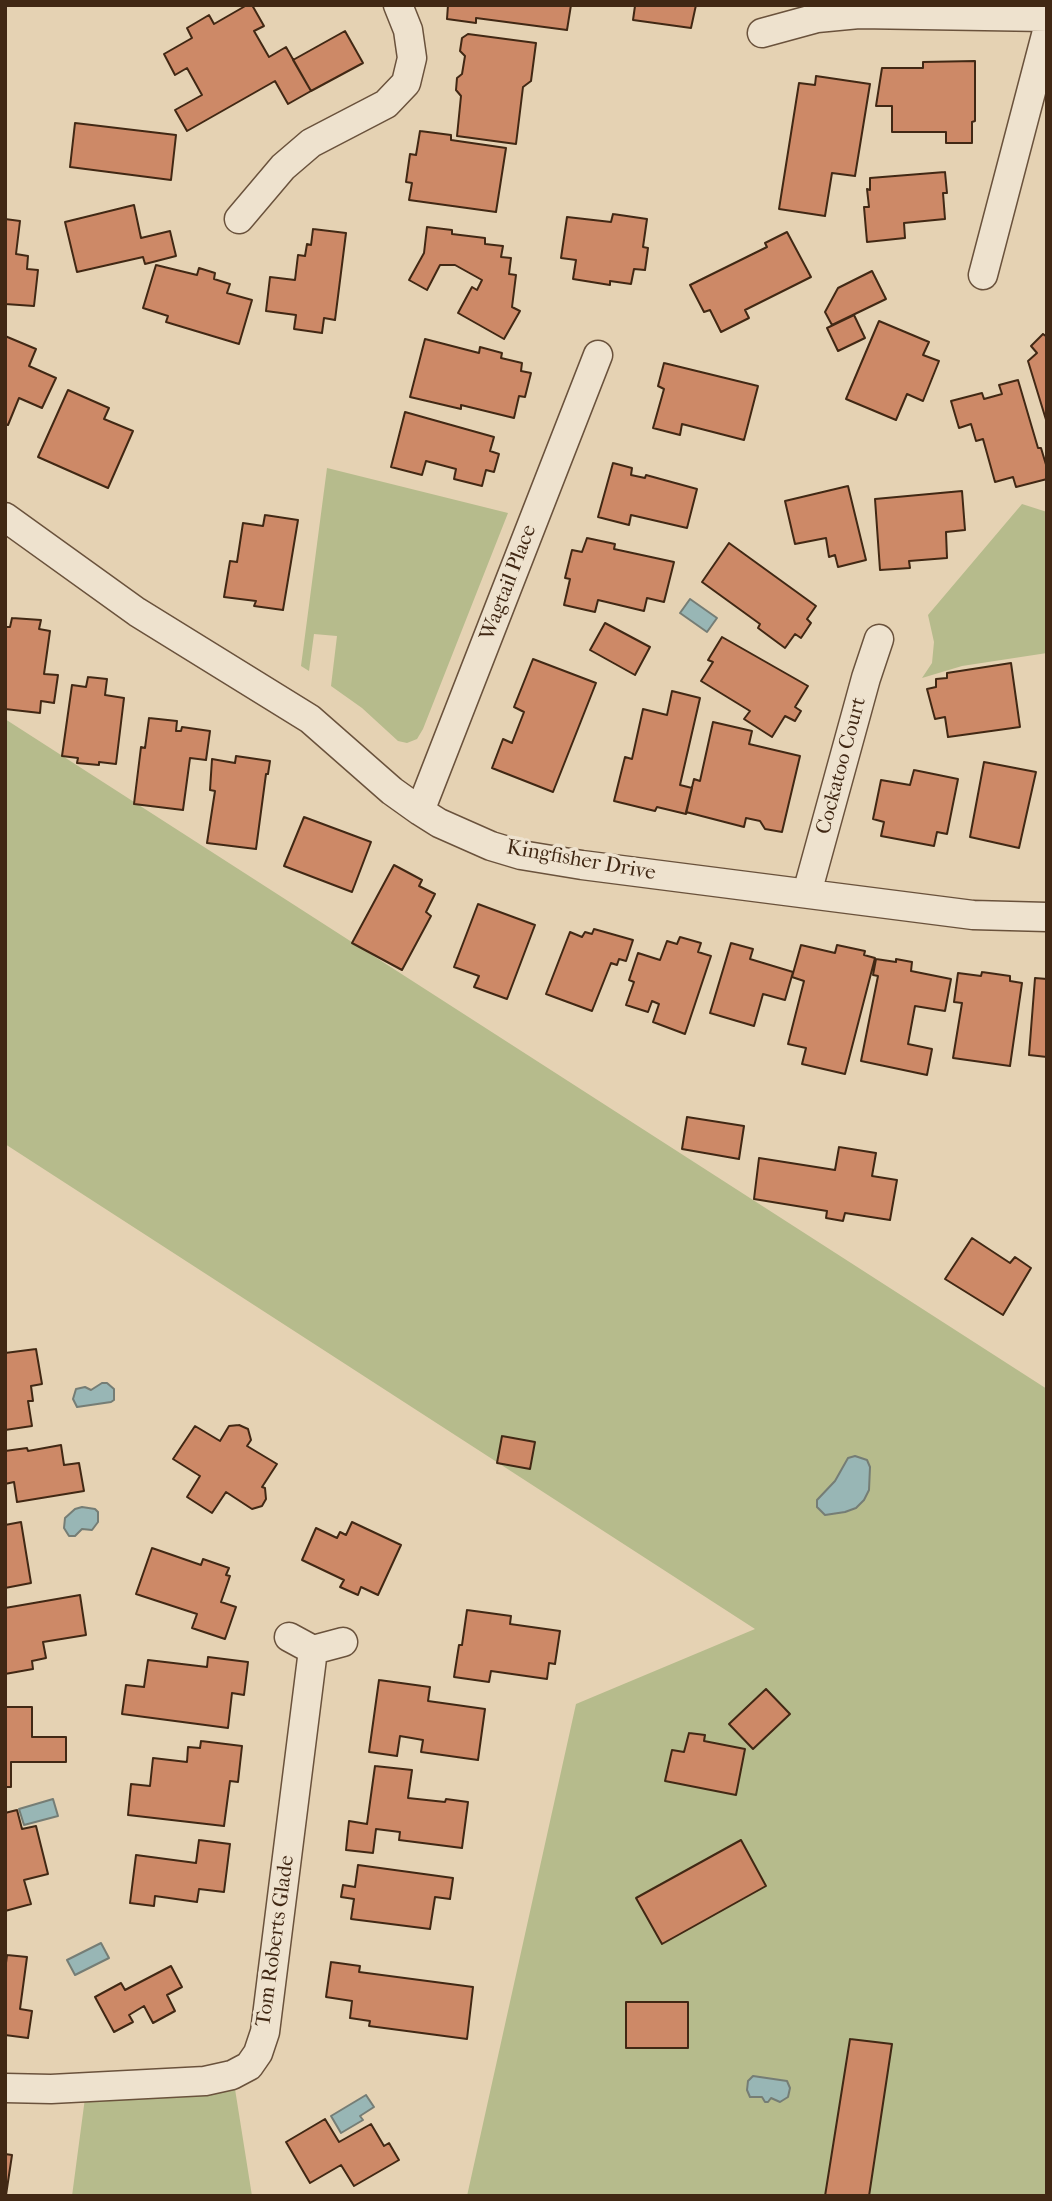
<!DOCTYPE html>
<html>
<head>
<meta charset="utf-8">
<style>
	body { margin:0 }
	#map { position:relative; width:1052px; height:2201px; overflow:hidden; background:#e5d2b3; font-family:"IM FELL French Canon",serif }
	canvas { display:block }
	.frame { position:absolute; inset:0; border:7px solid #412814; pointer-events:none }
</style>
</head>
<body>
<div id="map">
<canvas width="1052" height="2201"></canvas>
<div class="frame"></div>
</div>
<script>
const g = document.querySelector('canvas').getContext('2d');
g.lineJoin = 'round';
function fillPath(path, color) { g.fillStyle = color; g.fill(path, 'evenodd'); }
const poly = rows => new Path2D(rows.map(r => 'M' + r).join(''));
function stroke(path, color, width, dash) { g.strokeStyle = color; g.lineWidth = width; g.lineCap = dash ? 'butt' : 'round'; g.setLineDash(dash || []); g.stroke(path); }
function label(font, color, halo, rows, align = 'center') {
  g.font = font + ' "IM FELL French Canon",serif'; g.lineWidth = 7; g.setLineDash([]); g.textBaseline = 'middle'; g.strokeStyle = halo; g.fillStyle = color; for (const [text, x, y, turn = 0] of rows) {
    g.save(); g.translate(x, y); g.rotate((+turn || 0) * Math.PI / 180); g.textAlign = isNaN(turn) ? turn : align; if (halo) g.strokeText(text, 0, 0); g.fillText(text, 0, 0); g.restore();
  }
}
const green = poly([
	[327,468,508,513,423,729,417,739,407,743,398,741,362,708,331,686,337,636,314,634,309,671,301,666],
	[1022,504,1047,512,1047,653,962,666,922,678,932,663,934,642,928,615],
	[5,719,1047,1389,1047,2196,467,2196,576,1704,755,1629,5,1144],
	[235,2089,252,2196,72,2196,85,2098]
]);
const water = poly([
	[690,599,717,618,707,632,680,613,690,599],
	[102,1383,107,1383,114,1389,114,1400,111,1402,77,1407,73,1399,76,1389,85,1387,91,1390,102,1383],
	[855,1456,867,1460,870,1467,869,1490,864,1500,856,1508,845,1512,825,1515,817,1507,817,1500,835,1481,848,1458,855,1456],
	[82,1507,95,1509,98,1512,98,1522,92,1530,82,1529,75,1536,69,1536,64,1528,65,1518,75,1509,82,1507],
	[53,1799,58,1816,24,1825,19,1809,53,1799],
	[101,1943,109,1958,75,1975,67,1960,101,1943],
	[753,2076,787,2081,790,2088,788,2097,780,2102,771,2098,768,2102,765,2102,762,2097,750,2097,747,2090,748,2081,753,2076],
	[366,2095,374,2107,360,2116,363,2120,341,2133,331,2116,366,2095]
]);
const building = poly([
	[247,5,252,5,264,26,254,31,269,57,286,47,311,91,288,104,275,81,187,131,175,110,202,95,187,68,175,75,164,54,192,38,187,28,209,15,214,24,247,5],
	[448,5,571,5,567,30,476,18,476,23,447,19,448,5],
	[627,5,696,5,691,28,633,20,635,6,627,5],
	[345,31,363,63,311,91,293,60,345,31],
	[468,34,536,43,531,81,523,87,516,144,457,136,461,96,456,90,457,78,462,74,465,56,460,51,462,38,468,34],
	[975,61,975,121,972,122,972,143,946,143,946,132,892,132,892,106,876,106,882,68,923,68,923,62,975,61],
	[816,76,870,84,855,176,832,173,825,216,779,209,799,83,815,85,816,76],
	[75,123,176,135,171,180,70,167,75,123],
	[420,131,451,135,451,140,506,148,496,212,409,200,412,183,406,182,410,154,416,155,420,131],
	[945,172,947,193,943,193,945,219,904,223,905,238,867,242,864,207,869,207,867,189,870,190,870,178,945,172],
	[134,205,141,238,170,231,176,256,145,264,143,257,77,272,65,222,134,205],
	[613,214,647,219,643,247,648,248,645,270,634,269,631,284,610,281,610,285,573,279,576,260,561,258,567,217,611,222,613,214],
	[5,219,20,221,16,254,28,256,27,269,38,270,34,306,5,304,5,219],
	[427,227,452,230,452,234,485,238,485,244,503,246,501,257,511,258,509,274,516,275,512,307,520,311,504,339,458,313,472,287,477,290,482,280,455,265,440,265,427,290,409,280,424,253,427,227],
	[313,229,346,233,335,320,324,318,322,333,294,329,296,315,266,311,270,277,295,280,298,255,305,256,307,244,311,245,313,229],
	[787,232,811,277,745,310,749,318,721,332,710,310,704,312,690,285,767,247,765,243,787,232],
	[156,265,197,275,199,268,215,273,214,279,230,284,227,293,252,300,239,344,166,322,168,316,143,308,156,265],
	[872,271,886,299,832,325,825,312,838,288,872,271],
	[854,315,865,338,838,351,827,328,854,315],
	[879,321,929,342,923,355,939,361,923,401,907,394,896,420,846,399,879,321],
	[1043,334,1047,337,1047,423,1028,361,1037,353,1031,346,1043,334],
	[5,336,36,349,29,366,56,378,42,408,19,398,8,425,5,424,5,336],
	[425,339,479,353,480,347,502,353,501,358,522,363,521,371,531,373,525,397,519,396,514,418,461,405,461,409,410,397,425,339],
	[664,363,758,386,744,440,682,424,680,435,653,428,664,389,658,386,664,363],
	[1018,380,1038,448,1041,448,1047,468,1047,479,1016,487,1013,477,995,482,983,439,976,441,971,424,959,428,951,401,982,393,984,399,1002,394,999,385,1018,380],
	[68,390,109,408,104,419,133,431,108,488,38,457,68,390],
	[405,412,494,437,490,451,499,454,494,472,486,470,482,486,454,479,456,469,426,461,422,475,391,467,405,412],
	[613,463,632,468,631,475,645,478,646,475,697,489,687,528,631,515,629,525,598,517,613,463],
	[848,486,866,560,838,567,835,555,829,557,826,538,795,544,785,501,848,486],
	[962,491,965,530,946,532,947,558,909,561,910,568,880,570,875,499,962,491],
	[265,515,298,520,283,610,254,606,256,601,224,597,230,561,237,562,243,523,263,526,265,515],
	[587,538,615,544,614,549,674,562,664,602,647,598,644,611,598,600,595,612,564,605,570,579,565,578,572,550,582,552,587,538],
	[729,543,816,606,807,619,811,623,801,638,795,634,785,648,758,628,760,624,702,582,729,543],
	[12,618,41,620,39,629,50,631,44,674,58,675,54,703,41,701,40,713,5,709,5,627,10,627,12,618],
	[605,623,650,647,635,675,590,650,605,623],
	[722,637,808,686,795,707,801,711,795,721,785,716,772,737,744,719,750,711,701,681,713,662,708,660,722,637],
	[533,659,596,683,553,792,492,768,503,739,512,743,524,712,514,707,533,659],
	[1011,663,1020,727,948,737,945,717,935,719,927,689,936,687,936,679,947,678,947,673,1011,663],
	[88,677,107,679,105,695,124,698,116,764,99,762,99,765,77,763,78,758,62,756,72,685,86,687,88,677],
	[672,691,700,698,680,785,692,788,686,814,657,807,655,811,614,801,625,757,632,759,643,709,667,715,672,691],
	[149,718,177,721,176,731,181,731,182,727,210,731,206,760,190,758,183,810,134,804,141,747,145,748,149,718],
	[713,722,752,731,749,744,800,756,782,832,765,829,760,821,746,818,744,827,686,812,694,779,700,781,713,722],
	[236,756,270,761,268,774,266,774,256,849,207,843,215,791,210,790,212,759,235,763,236,756],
	[984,762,1036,772,1019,848,970,837,984,762],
	[914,770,958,779,947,834,937,832,934,846,881,836,884,822,873,819,881,780,910,785,914,770],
	[304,817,371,842,352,892,284,866,304,817],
	[394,865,422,880,419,886,435,894,426,912,431,916,402,970,352,943,394,865],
	[478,904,535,925,507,999,474,987,479,976,454,967,478,904],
	[594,929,633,940,626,961,619,959,617,965,611,963,592,1011,546,994,570,932,582,937,585,932,592,934,594,929],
	[680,937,701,943,698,952,711,956,685,1034,653,1022,659,1004,652,1001,648,1012,626,1005,634,982,629,980,638,953,660,960,667,941,677,944,680,937],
	[731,943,753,949,750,959,793,972,785,1000,763,994,754,1026,710,1013,731,943],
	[801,945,835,953,837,945,865,951,864,955,875,958,845,1074,802,1064,806,1048,788,1044,804,981,792,977,801,945],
	[876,959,896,962,896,959,912,962,911,971,951,979,945,1011,915,1006,908,1044,932,1049,927,1075,861,1061,878,976,873,975,876,959],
	[982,972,1010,976,1010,981,1022,983,1010,1066,953,1058,962,1003,954,1002,958,973,981,976,982,972],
	[1035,978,1047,979,1047,1057,1029,1055,1035,978],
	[687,1117,744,1126,739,1159,682,1149,687,1117],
	[839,1147,876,1153,872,1176,897,1180,890,1220,845,1213,843,1221,826,1218,827,1211,754,1199,759,1158,835,1170,839,1147],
	[972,1238,1010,1263,1015,1257,1031,1268,1003,1315,945,1279,972,1238],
	[36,1349,42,1384,31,1386,33,1401,28,1401,32,1426,5,1430,5,1353,36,1349],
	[239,1425,248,1429,251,1440,247,1446,277,1464,262,1487,265,1488,266,1499,262,1506,252,1509,226,1492,212,1513,187,1497,200,1476,173,1459,195,1426,220,1441,229,1426,239,1425],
	[502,1436,535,1442,530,1469,497,1463,502,1436],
	[61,1445,64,1465,79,1463,84,1491,17,1502,14,1482,5,1484,5,1451,27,1448,28,1451,61,1445],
	[21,1522,31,1583,5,1588,5,1525,21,1522],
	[352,1522,401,1545,378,1595,361,1587,358,1595,340,1587,344,1580,302,1560,316,1528,337,1538,340,1532,346,1535,352,1522],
	[152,1548,201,1565,203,1559,229,1568,226,1575,230,1576,221,1602,236,1607,225,1639,192,1628,197,1614,136,1594,152,1548],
	[80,1595,86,1635,43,1642,46,1658,32,1661,33,1669,5,1674,5,1608,80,1595],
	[467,1610,511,1616,510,1624,560,1631,555,1664,549,1663,547,1679,491,1671,489,1682,454,1677,459,1645,462,1645,467,1610],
	[208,1657,248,1662,244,1695,232,1693,228,1728,122,1714,126,1685,144,1687,148,1660,207,1667,208,1657],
	[379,1680,430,1687,428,1701,485,1709,478,1760,421,1752,423,1740,400,1736,397,1756,369,1752,379,1680],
	[766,1689,790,1714,753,1749,729,1724,766,1689],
	[5,1707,32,1707,32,1737,66,1737,66,1762,11,1762,11,1787,5,1787,5,1707],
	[689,1733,705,1735,704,1741,745,1749,736,1795,665,1781,672,1750,684,1752,689,1733],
	[201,1741,242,1746,238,1782,230,1781,224,1826,128,1815,131,1784,150,1786,153,1758,187,1762,188,1747,200,1748,201,1741],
	[375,1766,412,1770,408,1798,445,1802,446,1799,468,1802,462,1848,399,1840,400,1832,376,1829,373,1853,346,1850,349,1821,367,1824,375,1766],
	[17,1810,22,1829,36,1826,48,1874,24,1880,31,1904,5,1911,5,1813,17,1810],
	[199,1840,230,1844,224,1892,199,1889,197,1902,155,1896,154,1906,130,1903,136,1855,196,1863,199,1840],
	[741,1840,766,1886,662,1944,636,1898,741,1840],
	[358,1865,453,1878,450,1899,435,1897,430,1929,351,1919,354,1899,341,1897,343,1885,355,1887,358,1865],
	[7,1955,27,1957,20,2009,32,2011,28,2038,5,2035,5,1971,7,1955],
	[331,1962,360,1966,359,1972,473,1987,467,2039,369,2026,370,2021,350,2018,352,2001,326,1997,331,1962],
	[171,1966,182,1987,167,1995,175,2011,153,2023,144,2006,129,2015,133,2022,114,2032,95,1997,121,1983,125,1990,171,1966],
	[626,2002,688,2002,688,2048,626,2048,626,2002],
	[850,2039,892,2044,869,2196,825,2196,850,2039],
	[325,2119,339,2142,371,2124,384,2146,389,2143,399,2160,354,2186,341,2165,310,2183,286,2142,325,2119],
	[5,2154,12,2155,6,2195,5,2195,5,2154]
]);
const minor = poly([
	[762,33,817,18,859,14,1047,17],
	[239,219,283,167,311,143,386,104,406,83,412,58,408,30,398,5],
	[983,275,1047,31],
	[5,517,137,612,310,719,392,791,420,811,439,823,491,846,521,855,582,865,973,915,1047,917],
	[420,811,598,355],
	[807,893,866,678,879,639],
	[289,1637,313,1650,343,1642],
	[5,2088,51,2089,205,2081,232,2075,249,2066,258,2053,265,2032,313,1650]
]);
const streetNames = [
	["Wagtail Place",509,583,-69],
	["Cockatoo Court",842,766,-75],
	["Kingfisher Drive",581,861,10],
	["Tom Roberts Glade",276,1941,-82]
];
fillPath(green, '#b6bb8c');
fillPath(water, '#98b6b5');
stroke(water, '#757d75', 2);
fillPath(building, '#cd8967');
stroke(building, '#412814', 2);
stroke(minor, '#6a523c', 31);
stroke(minor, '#eee2ce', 28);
label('21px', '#412814', '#eee2ce', streetNames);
</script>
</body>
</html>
